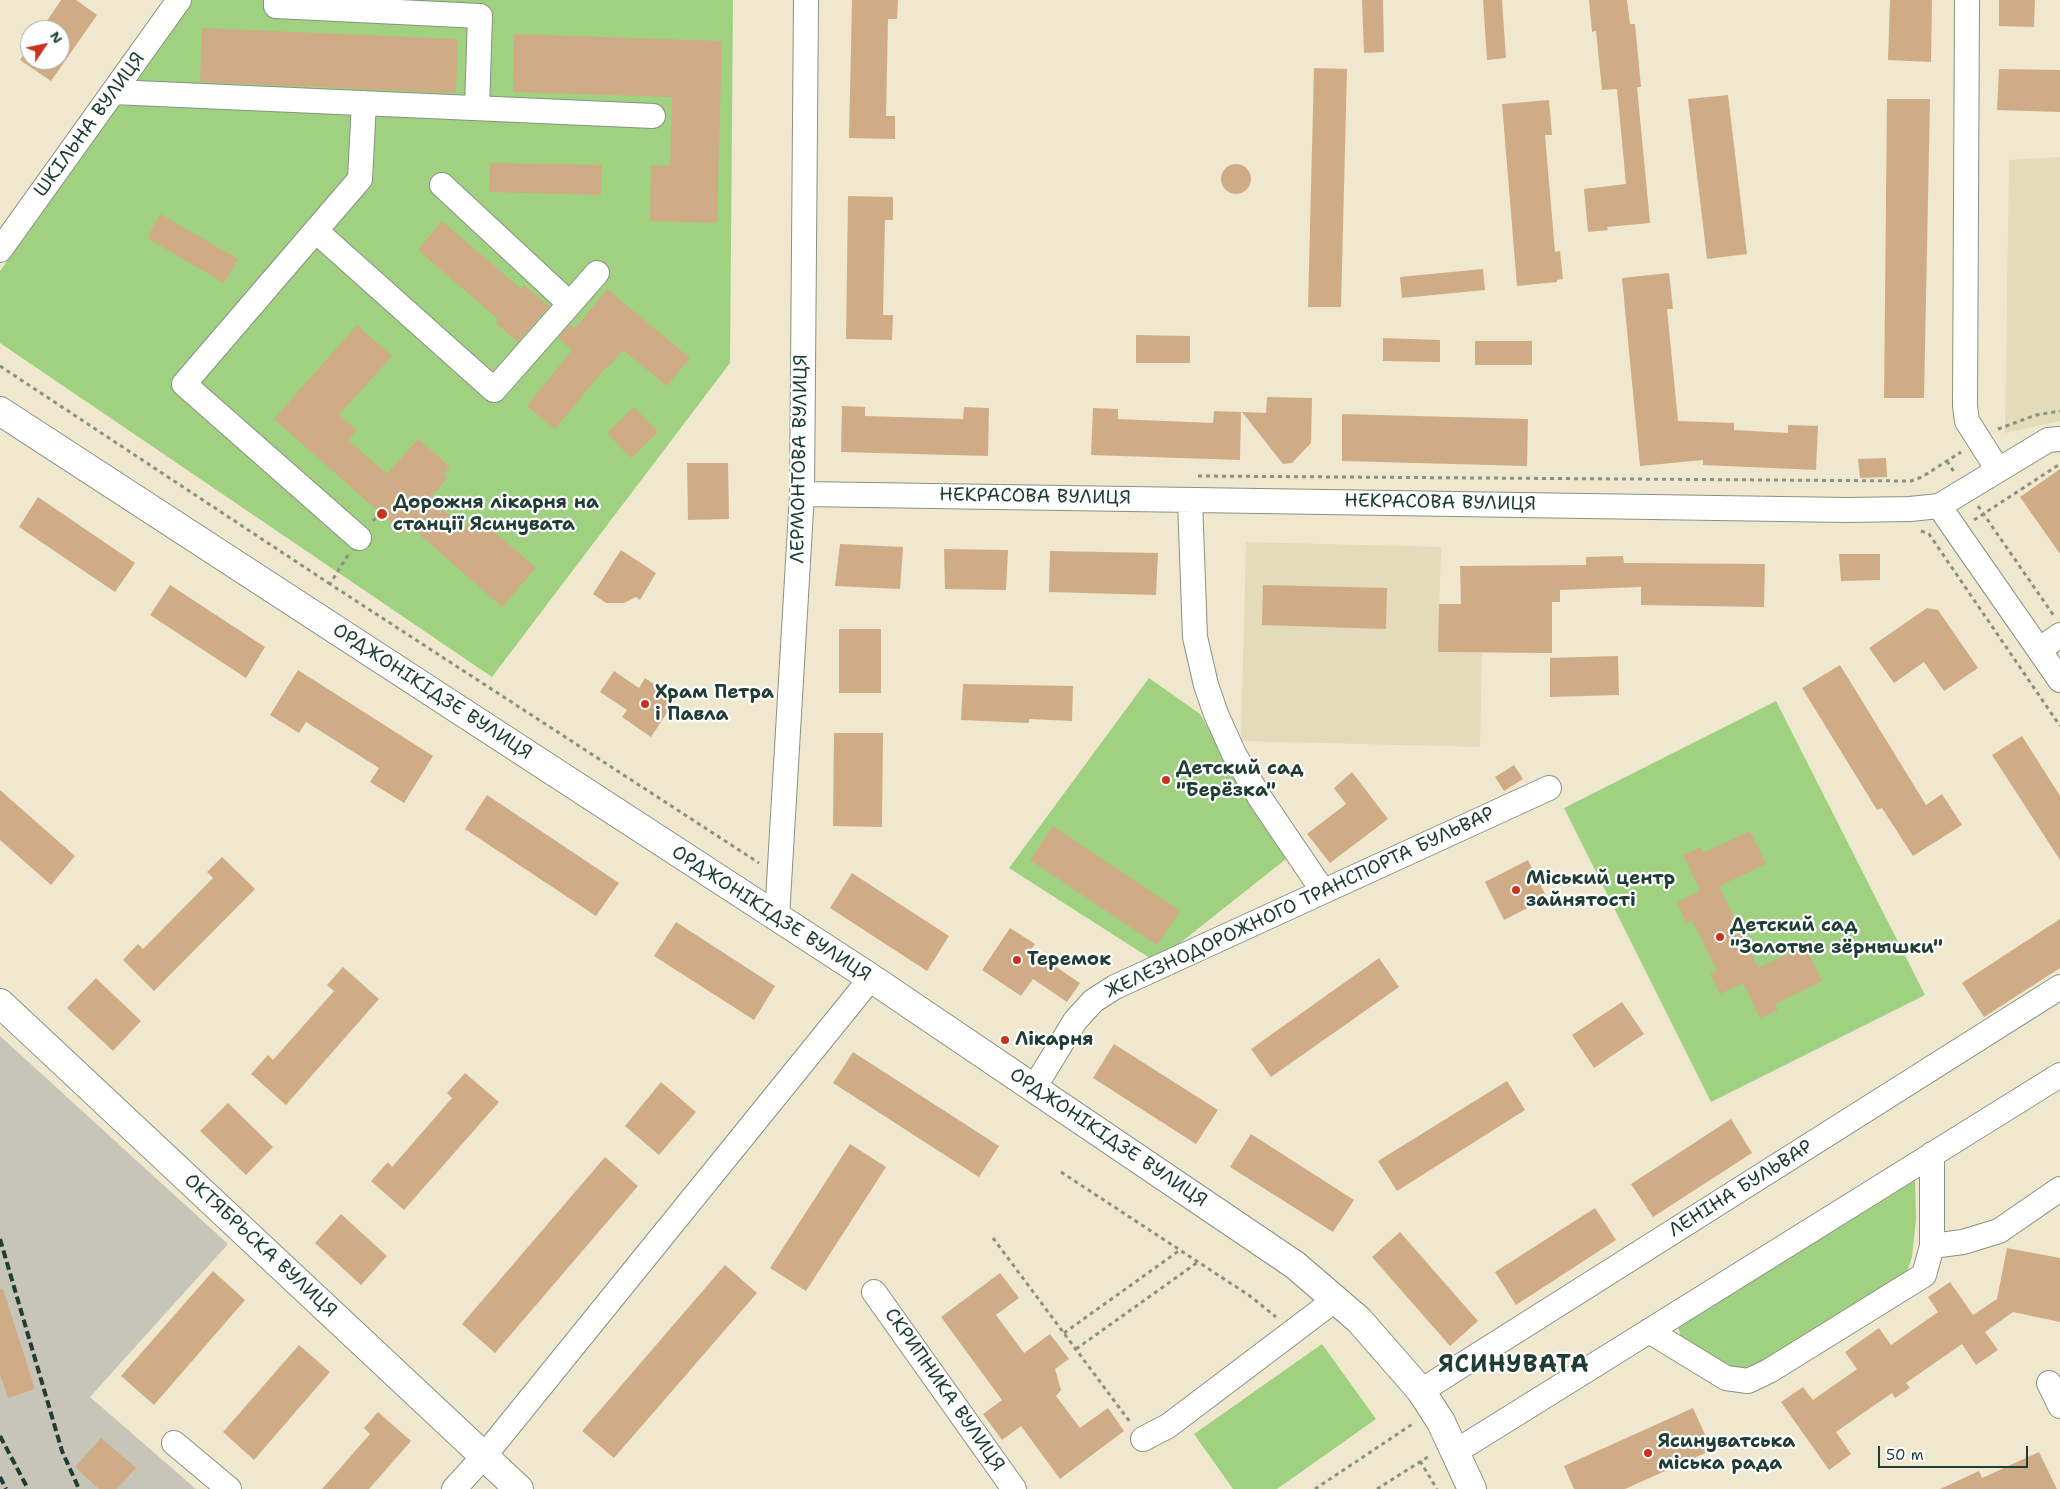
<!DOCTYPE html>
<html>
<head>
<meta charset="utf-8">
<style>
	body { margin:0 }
	#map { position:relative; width:2060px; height:1489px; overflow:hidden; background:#f0e8ce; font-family:"Shantell Sans",sans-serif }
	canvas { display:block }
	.north { position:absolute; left:20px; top:20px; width:50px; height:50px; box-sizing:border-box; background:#fff; border:1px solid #a5b1ae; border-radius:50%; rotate:56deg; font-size:14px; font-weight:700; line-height:20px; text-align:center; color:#1f3d34 }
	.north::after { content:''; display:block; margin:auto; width:18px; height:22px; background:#c8321e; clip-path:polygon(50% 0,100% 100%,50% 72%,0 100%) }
	.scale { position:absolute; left:1878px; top:1446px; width:150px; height:22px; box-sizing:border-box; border:2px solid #1f3d34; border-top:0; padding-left:6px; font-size:15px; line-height:18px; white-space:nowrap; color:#1f3d34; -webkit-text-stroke:4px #fff; paint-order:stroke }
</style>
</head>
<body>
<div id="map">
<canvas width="2060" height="1489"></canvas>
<div class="north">N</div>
<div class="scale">50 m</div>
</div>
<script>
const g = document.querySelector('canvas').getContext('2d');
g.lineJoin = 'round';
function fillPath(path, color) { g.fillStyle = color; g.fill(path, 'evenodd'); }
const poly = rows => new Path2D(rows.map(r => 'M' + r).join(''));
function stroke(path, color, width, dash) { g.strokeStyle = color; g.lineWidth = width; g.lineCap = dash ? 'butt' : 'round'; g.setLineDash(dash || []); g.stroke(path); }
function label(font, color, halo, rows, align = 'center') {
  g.font = font + ' "Shantell Sans",sans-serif'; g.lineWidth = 4.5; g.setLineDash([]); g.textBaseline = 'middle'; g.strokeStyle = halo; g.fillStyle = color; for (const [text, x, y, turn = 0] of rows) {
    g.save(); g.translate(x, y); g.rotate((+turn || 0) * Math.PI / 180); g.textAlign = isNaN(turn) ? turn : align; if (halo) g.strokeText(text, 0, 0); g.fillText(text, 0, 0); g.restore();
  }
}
const built = poly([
	[2060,157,2060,421,2005,433,2009,160],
	[1246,542,1441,547,1438,652,1482,653,1480,747,1241,741]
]);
const industrial = poly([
	[0,1036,228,1244,90,1397,196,1489,0,1489]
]);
const green = poly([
	[192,0,733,0,730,363,492,677,0,343,0,271],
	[1149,678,1200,714,1286,859,1156,962,1009,868],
	[1776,701,1925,995,1711,1102,1564,808],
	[1915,1175,1916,1219,1912,1257,1906,1275,1769,1361,1748,1370,1728,1368,1681,1338,1678,1327,1683,1320],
	[1322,1344,1376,1419,1277,1489,1233,1489,1194,1434]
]);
const building = poly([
	[61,0,76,0,97,15,51,81,20,60,30,45,30,60,60,60,60,30,41,30],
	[852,0,898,0,897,19,888,19,886,116,895,116,895,139,849,138],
	[1362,0,1383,0,1384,52,1364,53],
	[1483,0,1502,0,1506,58,1487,60],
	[1589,0,1627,0,1630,24,1635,24,1641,87,1637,87,1650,223,1607,227,1608,230,1588,232,1584,189,1626,184,1617,89,1602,90,1596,31,1592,32],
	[1890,0,1932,0,1931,62,1888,60],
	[1999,0,2035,0,2034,27,1999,26],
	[202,28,458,39,456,93,200,82],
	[514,34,722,41,717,223,650,221,651,165,670,166,672,97,513,92],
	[1314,68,1347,69,1341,307,1308,307],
	[1999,69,2060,70,2060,112,1997,110],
	[1728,95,1747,254,1707,259,1688,99],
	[1887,99,1930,99,1924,398,1884,398],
	[1549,100,1552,135,1545,135,1555,252,1560,251,1563,279,1557,280,1557,282,1517,286,1502,104],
	[490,163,602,165,601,195,489,192],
	'1221 179a15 15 0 1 1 30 0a15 15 0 1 1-30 0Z',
	[848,196,893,197,893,220,885,220,883,315,893,315,892,340,846,339],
	[160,214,238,259,224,283,147,238],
	[442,221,521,289,524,285,549,306,518,342,496,323,498,319,418,250],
	[1483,269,1485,290,1402,298,1400,277],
	[1669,273,1673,309,1667,309,1678,421,1734,423,1734,430,1788,433,1788,425,1818,426,1816,470,1703,465,1703,460,1640,466,1622,278],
	[607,289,690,358,667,386,623,350,608,367,607,366,555,429,527,406,572,350,558,338,570,324,575,329],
	[357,325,392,356,339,415,357,430,348,440,387,474,418,439,450,467,443,475,447,478,430,498,464,529,476,516,536,568,502,607,410,526,404,534,274,419],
	[1136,335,1190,336,1190,363,1136,363],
	[1383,338,1440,340,1440,362,1383,361],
	[1475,341,1532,341,1532,365,1475,365],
	[1267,397,1312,398,1311,443,1292,463,1283,464,1242,412,1266,413],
	[842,406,865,407,865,416,963,419,964,407,989,408,988,456,841,452],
	[634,407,658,432,631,458,607,433],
	[1093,408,1118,409,1118,419,1213,423,1214,411,1241,412,1240,460,1091,455],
	[1342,414,1528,419,1527,466,1342,461],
	[1886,458,1887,477,1860,478,1858,459],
	[687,463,728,463,729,519,688,520],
	[2060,469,2060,554,2020,497],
	[38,497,135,563,115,592,19,527],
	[840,544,903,547,900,589,835,586],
	[944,549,1008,550,1006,590,945,589],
	[621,550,656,573,640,600,636,597,624,603,606,603,593,594],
	[1050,551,1158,553,1156,595,1049,592],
	[1839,554,1880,554,1880,580,1841,581],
	[1623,556,1624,563,1765,564,1764,607,1641,605,1641,587,1560,590,1560,602,1552,602,1552,653,1438,652,1439,604,1461,604,1460,566,1586,565,1586,557],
	[170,585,265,647,246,678,150,615],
	[1263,585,1387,588,1386,629,1262,625],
	[1927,608,1938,610,1978,668,1944,691,1924,662,1894,683,1869,648],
	[839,629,881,629,881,693,839,693],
	[1618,656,1619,695,1550,697,1550,658],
	[1840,665,1926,805,1942,794,1962,825,1913,856,1882,808,1877,810,1802,688],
	[298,670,433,756,404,803,370,782,379,768,306,722,299,733,270,715],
	[614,671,639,688,645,678,676,699,651,737,622,717,627,710,600,692],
	[963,684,1073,686,1072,721,1029,719,1029,723,961,720],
	[834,733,883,733,882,827,833,826],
	[2022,736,2060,796,2060,860,1992,755],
	[1514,765,1523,779,1504,791,1495,777],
	[1352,772,1388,819,1330,863,1307,834,1346,804,1334,788],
	[0,790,75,856,51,885,0,840],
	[487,795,619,883,596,916,465,829],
	[1053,826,1180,911,1157,945,1030,860],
	[1750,831,1766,864,1719,886,1758,968,1805,946,1822,981,1775,1004,1778,1010,1760,1018,1743,983,1720,994,1710,974,1717,971,1692,920,1686,923,1677,902,1700,891,1683,855,1701,847,1703,853],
	[222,857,255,889,154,991,123,960,138,944,143,949,213,878,207,872],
	[1528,860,1547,898,1504,920,1485,882],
	[852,873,949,936,927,971,830,908],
	[2060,919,2060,968,1984,1017,1962,983],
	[676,922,775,986,754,1020,654,956],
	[1010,928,1035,944,1031,950,1080,983,1067,1002,1033,979,1021,996,982,970],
	[1379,958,1399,987,1271,1077,1251,1049],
	[343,967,379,999,286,1105,251,1074,268,1055,273,1060,334,991,327,985],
	[96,978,141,1021,113,1051,67,1008],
	[1622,1002,1644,1034,1594,1068,1572,1035],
	[1114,1044,1218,1110,1196,1144,1093,1078],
	[853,1052,999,1146,979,1177,833,1083],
	[465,1073,499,1102,404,1210,371,1181,388,1162,392,1167,452,1098,447,1093],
	[1507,1081,1525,1110,1397,1191,1378,1161],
	[661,1082,696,1112,659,1155,625,1126],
	[228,1103,273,1147,246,1175,200,1131],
	[1731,1119,1752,1153,1653,1217,1631,1184],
	[1251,1134,1354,1200,1333,1232,1230,1167],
	[850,1144,886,1167,806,1291,770,1268],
	[605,1157,638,1186,495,1353,462,1324],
	[1595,1208,1616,1240,1516,1305,1495,1272],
	[341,1214,387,1256,361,1285,315,1243],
	[1400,1232,1478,1321,1450,1346,1372,1257],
	[2007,1248,2060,1258,2060,1322,2013,1312,1985,1332,1998,1350,1976,1365,1962,1344,1906,1383,1910,1388,1895,1398,1892,1393,1836,1432,1851,1454,1829,1470,1781,1402,1803,1387,1813,1400,1857,1369,1845,1352,1879,1328,1891,1345,1938,1312,1928,1297,1950,1282,1973,1315,1997,1299],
	[725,1265,757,1293,614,1458,582,1431],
	[213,1271,245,1300,154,1405,121,1376],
	[1000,1273,1019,1298,996,1315,1024,1353,1050,1334,1069,1359,1055,1369,1061,1390,1056,1396,1080,1428,1108,1408,1124,1431,1060,1479,1021,1426,1002,1440,983,1414,1002,1400,941,1317],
	[0,1289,3,1289,35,1389,8,1398,0,1374],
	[299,1345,330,1372,254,1460,223,1432],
	[1693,1408,1712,1450,1625,1489,1574,1489,1564,1466],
	[378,1412,411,1441,369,1489,322,1489,370,1434,364,1428],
	[101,1438,136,1468,117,1489,99,1489,75,1467],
	[2039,1452,2057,1489,1940,1489,1979,1471,1982,1478]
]);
const path = poly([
	[0,366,330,584],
	[1998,429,2036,415,2060,411],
	[1947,461,1954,472],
	[1198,476,1911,481,1922,477,1961,452],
	[1978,506,2054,616],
	[1974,520,2060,464],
	[373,521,380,512],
	[1921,531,1929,534,2060,726],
	[348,555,330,584,759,863],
	[1061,1172,1250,1296,1276,1317],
	[993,1238,1130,1422],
	[1064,1333,1180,1250],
	[1076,1349,1198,1262],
	[1420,1461,1437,1489],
	[1315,1489,1414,1423],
	[1377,1489,1431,1455]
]);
const minor = poly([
	[276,0,276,6,480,16,477,108],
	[1967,0,1965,406,1967,421,1998,470],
	[113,92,653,116],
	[442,185,570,304],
	[316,231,494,390,597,273],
	[0,250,179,0],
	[802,494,1847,510,1910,509,1939,506,2048,440,2060,439],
	[1190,500,1195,637,1206,685,1216,714,1234,754,1260,798,1323,891],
	[1939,506,2060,680],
	[359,538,184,384,360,179,364,103],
	[2039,650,2060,635],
	[777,917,802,494,806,0],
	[1034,1088,1075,1021,1093,1001,1115,987,1549,788],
	[1932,1246,1963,1242,1999,1231,2060,1189],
	[874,1292,1014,1489],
	[1649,1331,1726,1378,1748,1381,1769,1371,1924,1275,1932,1246,1932,1154],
	[2049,1383,2060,1406],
	[1421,1391,2060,987],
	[1143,1439,1168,1426,1336,1299],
	[174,1443,229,1489],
	[1455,1452,2060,1075],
	[454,1489,485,1455,871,978]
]);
const major = poly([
	[0,411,871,978,1295,1265,1359,1320,1421,1391,1441,1422,1472,1489],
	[0,1003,519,1489]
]);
const rail = poly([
	[0,1239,62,1451,79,1489],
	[0,1436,28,1489],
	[0,1477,6,1489]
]);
const markers = [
	[382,514,6,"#c8321e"],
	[645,704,5,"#c8321e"],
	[1166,780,5,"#c8321e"],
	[1516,890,5,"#c8321e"],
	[1720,937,5,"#c8321e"],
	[1017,960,5,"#c8321e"],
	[1005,1040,5,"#c8321e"],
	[1648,1453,5,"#c8321e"]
];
const streetNames = [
	["ШКІЛЬНА ВУЛИЦЯ",90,125,-54],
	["ЛЕРМОНТОВА ВУЛИЦЯ",800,459,-89],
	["НЕКРАСОВА ВУЛИЦЯ",1035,497,1],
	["НЕКРАСОВА ВУЛИЦЯ",1440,503,1],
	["ОРДЖОНІКІДЗЕ ВУЛИЦЯ",432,692,33],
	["ЖЕЛЕЗНОДОРОЖНОГО ТРАНСПОРТА БУЛЬВАР",1300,903,-25],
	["ОРДЖОНІКІДЗЕ ВУЛИЦЯ",771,914,33],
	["ОРДЖОНІКІДЗЕ ВУЛИЦЯ",1108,1138,34],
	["ЛЕНІНА БУЛЬВАР",1741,1189,-32],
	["ОКТЯБРЬСКА ВУЛИЦЯ",260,1246,43],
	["СКРИПНИКА ВУЛИЦЯ",944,1390,55]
];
const poiNames = [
	["Дорожня лікарня на",393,503],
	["станції Ясинувата",393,525],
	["Храм Петра",655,693],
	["і Павла",655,715],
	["Детский сад",1176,769],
	["\"Берёзка\"",1176,791],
	["Міський центр",1526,879],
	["зайнятості",1526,901],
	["Детский сад",1730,926],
	["\"Золотые зёрнышки\"",1730,948],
	["Теремок",1027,960],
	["Лікарня",1015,1040],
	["Ясинуватська",1658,1442],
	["міська рада",1658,1464]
];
const districtNames = [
	["ЯСИНУВАТА",1514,1366]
];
fillPath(built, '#e4dbba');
fillPath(industrial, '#c6c5b8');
fillPath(green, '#9fd180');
fillPath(building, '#cfac85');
stroke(minor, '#889281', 26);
stroke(major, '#889281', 30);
stroke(path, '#889281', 3, [4, 4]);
stroke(minor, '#fff', 24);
stroke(major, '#fff', 28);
stroke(rail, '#1f3d34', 4, [8, 4]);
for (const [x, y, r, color] of markers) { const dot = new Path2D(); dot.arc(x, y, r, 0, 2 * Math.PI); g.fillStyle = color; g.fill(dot); stroke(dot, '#fff', 2); }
label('19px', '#1f3d34', '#fff', streetNames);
label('bold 19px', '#1f3d34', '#fff', poiNames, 'left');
g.letterSpacing = '1px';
label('bold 24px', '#1f3d34', '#fff', districtNames);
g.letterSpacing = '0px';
</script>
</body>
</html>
